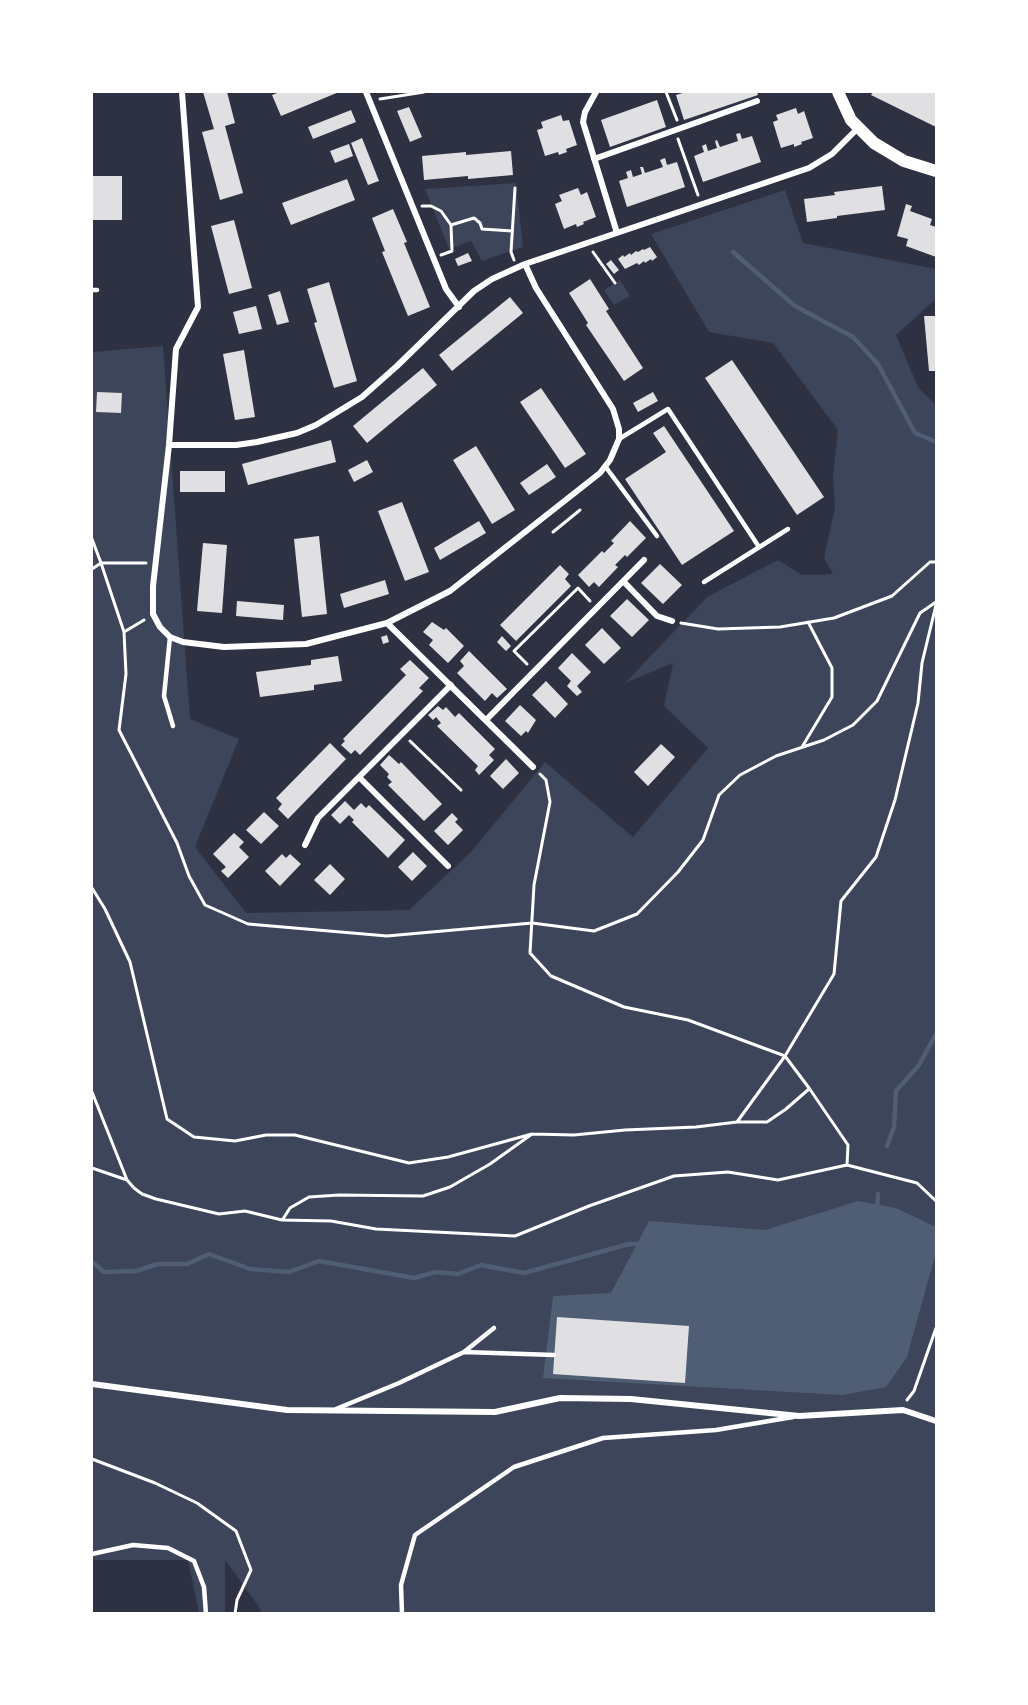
<!DOCTYPE html>
<html>
<head>
<meta charset="utf-8">
<style>
	body { margin:0 }
	#map { position:relative; width:1028px; height:1705px; overflow:hidden; background:#2d3142; font-family:"Nunito Sans",sans-serif }
	canvas { display:block }
	.frame { position:absolute; inset:0; border:93px solid #fff; pointer-events:none }
</style>
</head>
<body>
<div id="map">
<canvas width="1028" height="1705"></canvas>
<div class="frame"></div>
</div>
<script>
const g = document.querySelector('canvas').getContext('2d');
g.lineJoin = 'round';
function fillPath(path, color) { g.fillStyle = color; g.fill(path, 'evenodd'); }
const poly = rows => new Path2D(rows.map(r => 'M' + r).join(''));
function stroke(path, color, width, dash) { g.strokeStyle = color; g.lineWidth = width; g.lineCap = dash ? 'butt' : 'round'; g.setLineDash(dash || []); g.stroke(path); }
const green = poly([
	[516,183,523,247,482,261,471,241,449,249,425,189],
	[785,190,803,243,936,269,936,299,896,335,918,387,936,405,936,1613,262,1613,257,1604,225,1560,225,1613,199,1613,188,1560,92,1560,92,352,163,346,190,719,239,739,195,847,246,913,409,910,471,852,545,762,633,837,708,748,664,706,673,663,625,683,707,597,778,560,802,575,833,574,824,558,835,507,833,477,838,430,773,343,709,332,651,234],
	[620,280,630,296,614,305,604,290]
]);
const water = poly([
	[858,1201,896,1208,936,1227,936,1252,907,1357,886,1387,843,1395,543,1378,553,1296,611,1293,649,1221,765,1230]
]);
const stream = poly([
	[733,252,795,306,853,337,878,364,915,433,936,442],
	[887,1146,894,1127,896,1091,919,1065,936,1034],
	[877,1210,878,1194],
	[92,1262,104,1272,136,1271,158,1264,187,1264,209,1254,250,1269,289,1272,319,1261,414,1278,436,1272,458,1274,481,1265,524,1273,629,1244,642,1244]
]);
const building = poly([
	[203,92,227,92,235,123,225,126,243,193,220,200,202,132,214,129],
	[280,92,339,92,281,116,272,95],
	[686,92,757,92,758,95,684,120,676,95],
	[873,92,936,92,936,127,871,95],
	[657,100,666,127,610,147,601,120],
	[409,107,422,137,410,142,397,111],
	[796,108,798,114,804,111,813,138,801,142,802,144,794,147,794,144,781,148,773,122,778,120,776,115],
	[351,110,356,122,313,139,308,127],
	[561,115,563,121,569,120,577,145,566,149,567,152,559,155,558,152,545,156,537,130,543,128,541,122],
	[740,133,742,139,752,136,761,162,703,182,694,156,704,152,702,146,706,144,708,151,717,148,715,141,717,140,720,147,738,141,736,134],
	[362,138,379,181,368,185,351,143],
	[349,144,353,156,335,163,330,151],
	[511,151,513,175,468,179,468,176,424,180,422,156,466,152,466,155],
	[665,158,667,165,677,162,685,187,627,207,619,181,628,178,626,172,631,170,633,177,642,174,640,167,643,167,645,173,663,167,660,160],
	[92,176,122,176,122,220,92,220],
	[347,179,355,200,291,225,282,203],
	[882,186,885,210,837,216,837,218,807,222,804,199,835,195,834,192],
	[578,188,581,195,587,192,596,217,583,222,584,224,577,227,576,224,564,229,555,204,562,201,559,195],
	[906,204,912,206,910,211,932,219,930,225,936,227,936,257,906,246,908,239,897,236],
	[393,209,407,242,404,243,430,307,408,316,382,252,385,251,372,218],
	[234,220,252,288,229,294,211,226],
	[650,247,657,257,652,261,651,259,645,263,644,261,639,265,637,263,625,269,618,259,623,255,624,257,630,253,631,255,636,251,638,252,643,249,644,250],
	[468,253,472,261,458,266,455,259],
	[611,260,619,270,614,274,606,264],
	[590,279,609,309,606,311,643,368,624,381,586,325,588,323,569,293],
	[329,282,357,381,334,388,314,323,317,322,307,289],
	[280,291,289,322,277,325,268,295],
	[510,297,523,313,452,371,439,355],
	[256,306,262,329,239,334,233,312],
	[924,316,936,316,936,371,929,371],
	[244,350,255,417,235,420,223,354],
	[732,360,824,497,797,515,705,378],
	[423,368,437,385,367,443,353,426],
	[541,388,586,454,565,468,520,402],
	[97,392,122,393,121,413,96,412],
	[653,392,658,401,638,412,633,403],
	[664,426,734,531,682,565,625,479,666,452,653,433],
	[331,440,336,462,248,485,242,464],
	[476,446,515,510,492,524,453,460],
	[367,460,373,472,354,482,348,470],
	[547,464,556,477,529,495,520,483],
	[180,471,225,471,225,492,180,492],
	[402,502,429,572,405,581,378,511],
	[479,521,486,533,440,560,434,548],
	[630,521,646,538,627,557,625,555,615,565,618,567,599,587,594,582,589,587,578,575,602,551,604,553,614,543,611,541],
	[319,536,327,614,302,617,294,539],
	[203,543,227,545,222,613,197,611],
	[660,564,682,585,663,604,641,583],
	[560,565,569,574,565,579,571,586,516,641,500,625],
	[385,580,389,594,344,608,340,594],
	[627,599,649,620,632,637,610,616],
	[237,601,284,605,283,620,236,616],
	[432,622,444,630,446,628,464,646,448,663,429,645,433,640,423,632],
	[602,628,621,648,604,664,585,645],
	[387,635,389,642,383,644,381,637],
	[502,636,511,646,506,651,497,642],
	[469,651,507,689,497,698,492,693,485,701,457,673,464,666,460,661],
	[572,653,591,672,577,686,582,692,577,696,567,686,571,681,558,668],
	[338,656,342,681,314,685,314,690,260,697,256,672,311,665,311,660],
	[410,660,429,678,419,688,423,691,360,755,355,750,351,754,341,745,345,741,343,739,406,675,400,669],
	[546,681,568,704,555,718,532,695],
	[520,705,536,720,528,733,526,731,521,736,505,721],
	[438,706,443,710,446,707,455,717,459,713,495,749,489,755,494,760,479,775,475,770,478,766,437,726,441,723,436,717,433,720,428,715],
	[330,743,346,759,288,819,278,809,282,804,276,798],
	[661,744,675,757,648,786,634,772],
	[389,755,399,764,401,762,442,804,424,821,388,785,392,782,387,777,389,774,380,765],
	[506,759,519,773,503,789,490,776],
	[345,801,354,810,361,803,366,808,369,805,405,840,388,858,352,822,354,820,349,815,340,824,331,815],
	[264,812,279,826,261,844,246,830],
	[452,813,458,819,455,822,463,830,448,845,434,831],
	[234,833,244,842,239,847,249,857,228,878,221,871,226,867,213,854],
	[413,852,427,866,412,881,398,867],
	[282,854,286,858,290,854,301,864,280,886,265,871],
	[330,864,345,879,330,895,314,880],
	[557,1317,689,1326,685,1383,553,1374]
]);
const path = poly([
	[666,92,677,120],
	[380,99,424,92],
	[678,139,698,195],
	[422,206,431,206,441,211,451,225,474,218,480,223,482,229,512,231],
	[593,252,615,283],
	[441,255,452,251,451,225],
	[514,260,511,252,515,188],
	[553,532,580,510],
	[92,539,101,563,146,563],
	[92,569,101,563,124,632,126,674,119,730,177,843,189,876,205,905,248,924,387,936,532,923,594,931,637,914,678,872,703,840,719,795,740,775,776,756,824,740,853,725,877,701,920,613,936,602],
	[681,623,718,629,780,627,834,618,892,596,930,562,936,562],
	[124,632,144,620],
	[527,664,514,651,578,588,590,601],
	[410,741,461,790],
	[802,747,832,697,832,668,808,622],
	[540,774,546,780,550,802,534,885,530,953,551,976,624,1007,688,1020,785,1056,809,1088,848,1145,847,1165],
	[92,888,105,909,130,962,167,1119,194,1137,235,1141,266,1135,295,1135,409,1163,448,1157,532,1134,490,1164,450,1187,423,1196,339,1195,309,1197,290,1208,283,1219],
	[92,1092,127,1180,134,1188,142,1194,156,1199,219,1214,245,1211,282,1220,331,1221,376,1229,515,1236,589,1206,674,1176,728,1172,778,1180,847,1165,917,1183,936,1201],
	[737,1122,785,1056,834,974,841,901,876,857,895,800,918,703,922,663,936,605],
	[532,1134,574,1135,625,1130,696,1127,737,1122,767,1122,786,1109,809,1089],
	[92,1168,127,1180],
	[907,1400,914,1391,936,1328],
	[92,1459,155,1483,197,1503,236,1531,251,1570,237,1600,235,1614]
]);
const service = poly([
	[92,290,97,290],
	[619,439,668,409,759,547],
	[605,466,657,536],
	[704,582,788,529],
	[170,637,164,696,173,726],
	[464,1352,494,1328],
	[336,1409,399,1383,464,1352,554,1355],
	[92,1554,133,1545,168,1548,194,1561,204,1587,206,1614],
	[402,1614,401,1585,415,1535,514,1467,603,1438,716,1430,793,1417]
]);
const minor = poly([
	[182,92,198,307,176,349,169,445,153,586,153,614,160,627,170,637,183,642,224,647,306,644,387,623,450,591,600,473,610,460,619,439,619,429,613,409,536,288,525,264],
	[366,92,446,289,459,307],
	[596,92,585,112,583,122,617,233],
	[594,159,757,101],
	[169,445,236,445,257,442,297,433,316,425,362,397,397,366,474,291,492,279,525,264,809,168,832,154,858,128],
	[624,582,657,616,672,621],
	[387,623,533,767],
	[486,720,644,560],
	[359,777,448,866],
	[305,845,318,818,451,685],
	[92,1384,287,1410,495,1412,560,1398,631,1399,799,1416,903,1410,936,1421]
]);
const secondary = poly([
	[838,92,851,120,874,143,904,161,936,171]
]);
fillPath(green, '#3c4559');
fillPath(water, '#4f5d75');
stroke(stream, '#4f5d75', 4.5);
fillPath(building, '#e0e0e3');
stroke(path, '#fff', 3);
stroke(service, '#fff', 4.5);
stroke(minor, '#fff', 6);
stroke(secondary, '#fff', 12);
</script>
</body>
</html>
